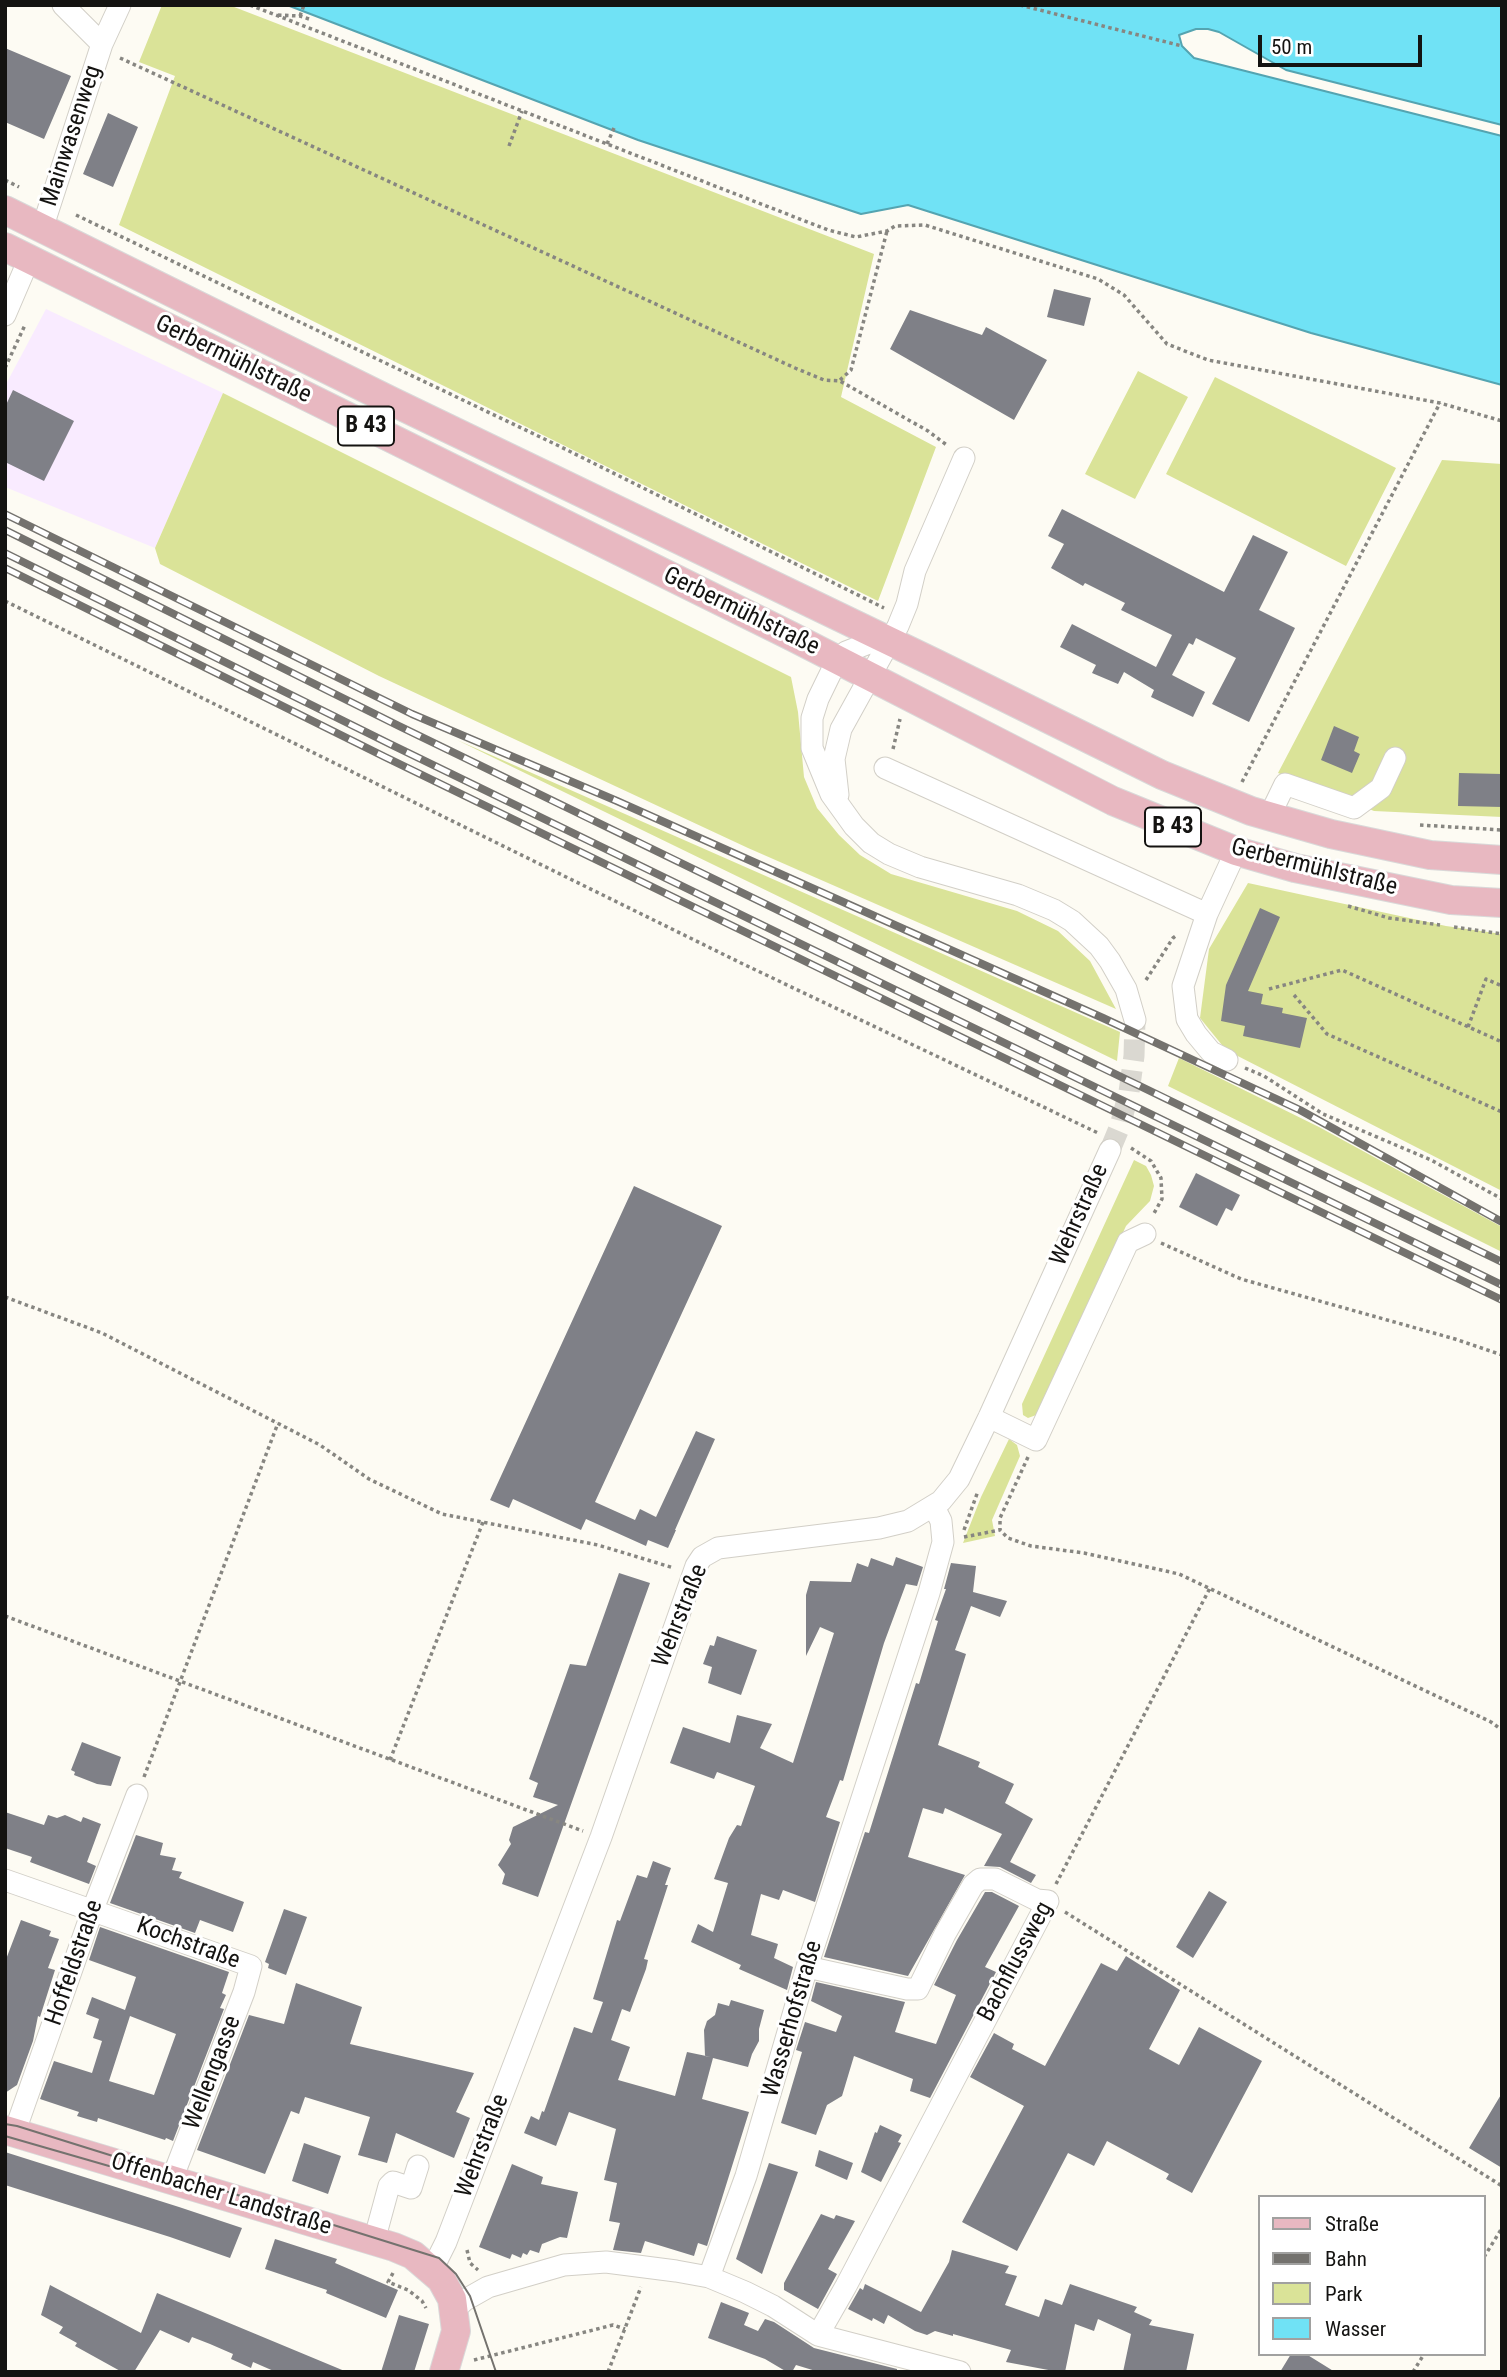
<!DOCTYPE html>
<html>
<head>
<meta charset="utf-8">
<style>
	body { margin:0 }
	#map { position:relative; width:1507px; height:2377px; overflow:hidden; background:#fdfbf3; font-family:"Roboto Condensed",sans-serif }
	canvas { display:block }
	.frame { position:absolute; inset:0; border:7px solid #141311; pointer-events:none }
	.legend { position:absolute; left:1258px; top:2195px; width:228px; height:161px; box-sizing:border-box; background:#fff; border:2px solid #a1a1a0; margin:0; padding:9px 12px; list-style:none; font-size:21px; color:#141311 }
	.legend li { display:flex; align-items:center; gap:14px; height:35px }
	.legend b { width:35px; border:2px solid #a1a1a0 }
	.scale { position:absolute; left:1258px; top:35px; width:164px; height:32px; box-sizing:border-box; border:4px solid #141311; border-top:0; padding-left:9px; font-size:21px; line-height:24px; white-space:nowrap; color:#141311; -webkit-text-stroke:5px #fff; paint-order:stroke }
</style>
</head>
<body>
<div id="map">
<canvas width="1507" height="2377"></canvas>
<div class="frame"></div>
<ul class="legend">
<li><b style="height:9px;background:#e8b8c1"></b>Straße</li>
<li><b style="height:9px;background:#74726e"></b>Bahn</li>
<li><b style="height:19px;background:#dae398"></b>Park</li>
<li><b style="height:19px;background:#70e2f5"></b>Wasser</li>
</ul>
<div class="scale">50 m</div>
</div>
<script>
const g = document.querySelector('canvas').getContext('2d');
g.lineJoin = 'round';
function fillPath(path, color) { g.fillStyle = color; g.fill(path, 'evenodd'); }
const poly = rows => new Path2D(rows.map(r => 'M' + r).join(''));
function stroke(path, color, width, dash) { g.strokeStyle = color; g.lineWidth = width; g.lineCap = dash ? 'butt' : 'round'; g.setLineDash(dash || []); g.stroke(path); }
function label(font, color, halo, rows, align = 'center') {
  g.font = font + ' "Roboto Condensed",sans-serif'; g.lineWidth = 6; g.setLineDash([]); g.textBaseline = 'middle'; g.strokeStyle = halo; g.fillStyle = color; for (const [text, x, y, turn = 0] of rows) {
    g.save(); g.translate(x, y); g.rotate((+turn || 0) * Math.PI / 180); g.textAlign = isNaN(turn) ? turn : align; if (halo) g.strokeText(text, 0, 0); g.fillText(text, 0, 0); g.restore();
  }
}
const commercial = poly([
	[46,309,223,393,155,548,5,487,5,386]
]);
const green = poly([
	[162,5,229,5,874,254,841,397,936,447,878,601,119,225,175,76,139,62],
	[1138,371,1188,397,1135,499,1085,474],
	[1215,377,1396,468,1346,566,1166,474],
	[223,393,791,677,798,712,804,777,817,808,839,835,860,855,891,874,1017,911,1058,931,1090,961,1116,1009,748,848,379,676,160,564,155,548],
	[1442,460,1502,464,1502,817,1374,811,1278,773],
	[457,740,1120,1032,1117,1061],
	[1248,883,1446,926,1502,934,1502,1191,1226,1050,1200,1018,1209,949],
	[1179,1058,1319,1127,1502,1227,1502,1252,1168,1086],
	[1134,1160,1146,1166,1151,1175,1154,1186,1150,1201,1126,1226,1039,1414,1028,1418,1023,1415,1022,1404],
	[1009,1439,1017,1445,1020,1456,992,1520,995,1536,963,1543,981,1497]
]);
const water = poly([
	[287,5,1502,5,1502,125,1286,70,1219,32,1208,29,1196,29,1179,35,1182,46,1194,58,1502,136,1502,385,1311,333,908,205,861,214,638,140,287,5]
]);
const building = poly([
	[5,48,71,76,44,139,5,122],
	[108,113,138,127,113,187,83,174],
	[1054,289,1091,298,1084,326,1047,317],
	[910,310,982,335,986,327,1047,360,1014,420,890,349],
	[13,390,74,421,44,481,5,462,5,407],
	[1062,509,1224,592,1253,535,1288,552,1259,610,1295,628,1249,722,1212,704,1236,658,1196,638,1193,645,1189,643,1172,675,1205,692,1193,717,1151,697,1154,690,1124,672,1118,684,1092,673,1096,665,1060,647,1072,624,1156,667,1172,635,1121,610,1125,603,1085,583,1083,586,1051,568,1064,544,1048,536],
	[1334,726,1359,737,1354,751,1360,754,1352,773,1321,760],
	[1459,773,1502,774,1502,807,1458,806],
	[1260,908,1280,917,1248,991,1263,994,1261,1004,1283,1008,1282,1013,1307,1018,1300,1048,1243,1036,1245,1026,1221,1021,1226,985],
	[1196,1173,1240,1195,1232,1211,1226,1208,1217,1226,1179,1207],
	[634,1186,722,1226,595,1502,635,1520,640,1509,656,1517,696,1431,715,1439,675,1530,676,1530,668,1548,648,1540,646,1546,586,1519,581,1530,513,1499,509,1508,490,1500],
	[896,1557,923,1567,917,1586,906,1584,884,1643,843,1781,840,1780,826,1817,840,1822,815,1902,783,1890,779,1900,761,1894,751,1935,778,1944,774,1958,793,1967,787,1990,739,1969,741,1965,691,1942,698,1924,713,1932,728,1883,714,1879,729,1838,737,1825,741,1826,755,1786,717,1772,714,1779,670,1763,683,1727,730,1743,737,1715,772,1724,760,1748,793,1763,834,1633,820,1627,806,1656,806,1595,810,1581,851,1582,857,1563,868,1567,871,1558,893,1566],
	[951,1563,976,1566,973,1592,1007,1601,1000,1617,971,1606,955,1650,966,1654,938,1745,980,1762,978,1767,1014,1784,1005,1803,1033,1819,1010,1862,1036,1875,1031,1883,1000,1867,984,1866,1002,1834,945,1808,943,1814,923,1808,908,1857,965,1875,908,1976,824,1957,865,1832,869,1833,916,1683,919,1684,938,1621,935,1620,946,1589,944,1589],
	[619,1573,650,1583,538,1897,502,1884,505,1874,498,1865,511,1844,509,1840,513,1827,558,1805,533,1797,538,1783,529,1779,570,1664,586,1666],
	[717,1636,757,1650,741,1695,708,1683,712,1667,703,1664,710,1645,714,1646],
	[82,1742,121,1757,111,1786,97,1784,74,1775,75,1772,71,1770],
	[5,1812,44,1825,48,1815,57,1818,65,1815,81,1822,83,1817,101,1824,87,1862,96,1866,89,1884,30,1862,32,1857,5,1848],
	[136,1835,163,1843,160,1855,176,1858,172,1870,182,1872,179,1878,244,1902,233,1932,200,1920,195,1933,110,1903],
	[653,1861,671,1868,665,1885,668,1885,644,1959,648,1960,646,1969,630,2012,622,2009,611,2040,630,2047,618,2080,675,2096,687,2052,711,2057,705,2056,704,2030,707,2021,715,2015,718,2003,729,2006,731,2000,764,2010,759,2029,759,2041,752,2054,748,2067,713,2058,702,2099,749,2112,707,2246,698,2243,694,2256,645,2241,641,2253,613,2250,620,2223,609,2221,617,2183,604,2180,616,2129,569,2112,556,2146,524,2133,531,2116,539,2120,542,2111,544,2112,574,2027,592,2033,603,2002,593,1999,617,1920,620,1921,637,1875,647,1878],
	[1209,1891,1227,1902,1193,1958,1176,1947],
	[985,1892,992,1892,1019,1906,985,1967,996,1972,930,2098,910,2091,913,2079,854,2056,842,2096,827,2105,816,2135,781,2123,802,2052,796,2050,805,2022,836,2032,842,2016,811,2001,816,1982,905,2002,895,2032,936,2044,956,1995,934,1985,957,1940],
	[284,1909,307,1917,286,1975,268,1968,269,1964,265,1962],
	[21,1920,51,1931,49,1936,59,1939,48,1968,55,1970,40,2017,38,2016,33,2041,17,2085,5,2093,5,1962],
	[100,1927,229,1972,222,1993,226,1995,220,2008,224,2009,173,2141,166,2138,165,2140,98,2118,97,2122,77,2116,79,2112,40,2099,54,2061,92,2073,102,2041,93,2038,99,2019,86,2014,92,1997,125,2010,136,1977,89,1960],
	[130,2016,176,2034,154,2095,109,2081],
	[1126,1956,1180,1990,1149,2049,1179,2065,1199,2027,1262,2061,1192,2193,1166,2179,1169,2174,1107,2141,1094,2166,1068,2153,1017,2251,962,2222,1024,2106,970,2077,994,2033,1014,2044,1012,2049,1045,2066,1101,1963,1117,1971],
	[296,1983,362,2007,350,2044,474,2073,456,2112,470,2118,454,2158,396,2133,387,2163,358,2155,370,2117,305,2097,299,2114,291,2111,265,2174,197,2150,249,2015,284,2024],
	[1502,2093,1502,2168,1469,2148],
	[880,2125,902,2135,898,2142,901,2143,881,2182,861,2172,875,2132,877,2133],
	[304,2143,341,2156,328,2194,292,2181],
	[819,2150,853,2163,847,2180,815,2166],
	[5,2152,179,2207,242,2228,230,2258,170,2237,5,2185],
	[769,2163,798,2172,762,2274,736,2259],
	[512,2164,543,2177,541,2184,578,2192,567,2238,560,2237,542,2244,539,2253,530,2250,527,2255,523,2253,521,2258,512,2254,510,2259,479,2247],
	[821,2214,834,2219,836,2215,855,2221,828,2269,837,2274,818,2309,784,2290,784,2283],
	[275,2239,337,2259,335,2263,398,2290,386,2318,326,2293,327,2290,265,2269],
	[952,2250,1009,2266,1005,2273,1017,2276,1005,2305,1039,2317,1045,2299,1062,2305,1070,2284,1137,2307,1134,2312,1152,2320,1149,2325,1194,2334,1186,2372,1123,2372,1131,2334,1098,2319,1094,2331,1075,2324,1065,2372,1059,2372,1006,2362,1011,2350,953,2334,953,2336,935,2331,927,2335,915,2331,888,2315,884,2324,873,2318,872,2321,848,2309,860,2288,863,2290,865,2284,921,2312,949,2262],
	[50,2285,141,2333,157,2293,347,2372,276,2372,253,2362,251,2368,231,2359,233,2354,210,2344,192,2337,189,2343,160,2330,134,2372,122,2372,75,2346,77,2343,59,2333,63,2327,41,2315],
	[721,2302,749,2313,744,2325,758,2331,765,2319,774,2322,814,2348,897,2369,897,2372,819,2372,796,2365,792,2372,787,2372,765,2359,708,2338],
	[399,2315,429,2324,414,2372,381,2372],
	[1291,2354,1306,2354,1335,2372,1280,2372]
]);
const minorTunnel = poly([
	[1110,1150,1120,1126,1129,1092,1134,1056,1135,1020]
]);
const path = poly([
	[250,5,828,230,856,237,887,231,895,226,925,225,1098,279,1124,295,1167,344,1208,360,1440,403,1502,421],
	[1020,5,1182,46],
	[278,15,300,16,309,19],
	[300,16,304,5],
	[120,58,795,368,824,380,840,381,928,431,948,446],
	[607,144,614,128],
	[509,146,522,111],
	[5,180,19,187],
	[76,215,559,446,884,608],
	[5,368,25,325],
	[840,380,851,370,887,231],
	[5,601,741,963,1098,1133],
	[893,749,900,719],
	[1242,782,1440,403],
	[1420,825,1502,830],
	[1348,906,1389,918,1440,925],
	[1454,927,1502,934],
	[1146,980,1173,938,1177,935],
	[1269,989,1342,970,1502,1042],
	[1294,995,1327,1034,1502,1112],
	[1468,1027,1486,979,1502,986],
	[1245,1068,1264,1076,1323,1114,1431,1160,1502,1199],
	[1131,1148,1151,1161,1161,1178,1162,1199,1153,1215],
	[1161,1243,1241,1279,1455,1339,1502,1355],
	[5,1297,102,1333,320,1445,369,1479,442,1514,598,1545,674,1568],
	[1028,1457,1000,1518,1000,1530,1008,1538,1031,1546,1084,1553,1179,1574,1491,1722,1502,1730],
	[964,1530,978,1491],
	[964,1537,1000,1530],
	[5,1616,583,1831],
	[390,1760,483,1522],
	[144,1777,278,1423],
	[1056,1884,1210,1588],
	[1065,1912,1502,2186],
	[467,2250,470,2263,478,2270],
	[1484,2257,1502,2228],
	[393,2273,388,2282,408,2290,422,2301,426,2308],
	[474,2360,613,2325,625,2329],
	[608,2372,641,2287],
	[1413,2372,1424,2354]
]);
const minor = poly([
	[63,5,102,44],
	[42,229,102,44,120,5],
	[5,315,29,259],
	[890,641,869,643,846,652,837,660,818,699,812,718,812,748,831,794,854,826,871,843,889,854,920,867,1018,895,1054,910,1072,921,1099,946,1110,961,1126,989,1135,1020],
	[885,768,1207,914],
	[838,795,834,759,841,729,898,626,907,604,915,571,964,458],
	[1269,817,1285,784,1354,808,1381,788,1395,758],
	[1227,1060,1211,1052,1196,1034,1187,1019,1183,986,1207,914,1236,851],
	[989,1417,1036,1440,1128,1242,1145,1234],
	[5,1880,251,1966,244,1992,172,2179],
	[807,1967,907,1989,918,1989,945,1934,973,1885,980,1879,995,1879,1037,1900,1048,1901,846,2286,818,2335],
	[15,2131,93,1909,137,1795],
	[374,2241,389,2186,393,2182,411,2188,418,2166],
	[432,2270,446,2242,601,1837,696,1566,702,1557,718,1548,879,1528,908,1521,941,1501,959,1479,989,1417,1110,1150],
	[709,2277,746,2176,807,1967,929,1593,943,1542,941,1521,934,1507],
	[454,2310,465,2300,488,2287,564,2265,606,2262,676,2271,709,2277,745,2292,773,2306,818,2335,960,2372]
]);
const major = poly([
	[5,210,391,401,935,663,1162,775,1251,811,1331,834,1430,855,1502,860],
	[5,247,791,636,1113,801,1236,851,1295,868,1451,900,1502,903],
	[5,2130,394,2247,413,2255,441,2279,452,2299,456,2331,444,2372]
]);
const tram = poly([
	[5,2124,17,2126,439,2258,456,2274,470,2296,496,2372],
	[5,2136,109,2166]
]);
const rail = poly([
	[5,514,412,714,617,801,1103,1018,1300,1110,1502,1222],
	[5,530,399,726,1502,1262],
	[5,553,390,744,1502,1285],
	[5,568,385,757,1502,1300]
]);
const shields = [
	[366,426,56],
	[1173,827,56]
];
const shieldNames = [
	["B 43",366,426],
	["B 43",1173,827]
];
const streetNames = [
	["Mainwasenweg",72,136,-72],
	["Gerbermühlstraße",233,360,26],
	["Gerbermühlstraße",741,612,26],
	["Gerbermühlstraße",1314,868,14],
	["Wehrstraße",1080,1215,-66],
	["Wehrstraße",681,1616,-68],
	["Kochstraße",188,1944,20],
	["Bachflussweg",1016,1962,-62],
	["Hoffeldstraße",75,1963,-71],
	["Wasserhofstraße",793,2019,-74],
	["Wellengasse",213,2073,-69],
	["Wehrstraße",483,2146,-69],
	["Offenbacher Landstraße",221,2195,17]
];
fillPath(commercial, '#f9ebff');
fillPath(green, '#dae398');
fillPath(water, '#70e2f5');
stroke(water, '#54a4b1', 2);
fillPath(building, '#7f8087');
stroke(minorTunnel, '#dad8d1', 21, [21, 10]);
stroke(minor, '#d2cfc7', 23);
stroke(major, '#d9d9d9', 30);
stroke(path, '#878681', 3.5, [3.5, 3.5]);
stroke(minor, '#fff', 21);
stroke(major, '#e8b8c1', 28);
stroke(tram, '#74726e', 2);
stroke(rail, '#74726e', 8);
stroke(rail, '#fff', 5, [16]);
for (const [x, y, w] of shields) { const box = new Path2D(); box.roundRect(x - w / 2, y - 19.5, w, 39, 5); g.fillStyle = '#fff'; g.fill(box); stroke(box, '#141311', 2); }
label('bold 23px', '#141311', null, shieldNames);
label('24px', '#141311', '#fff', streetNames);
</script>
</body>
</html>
